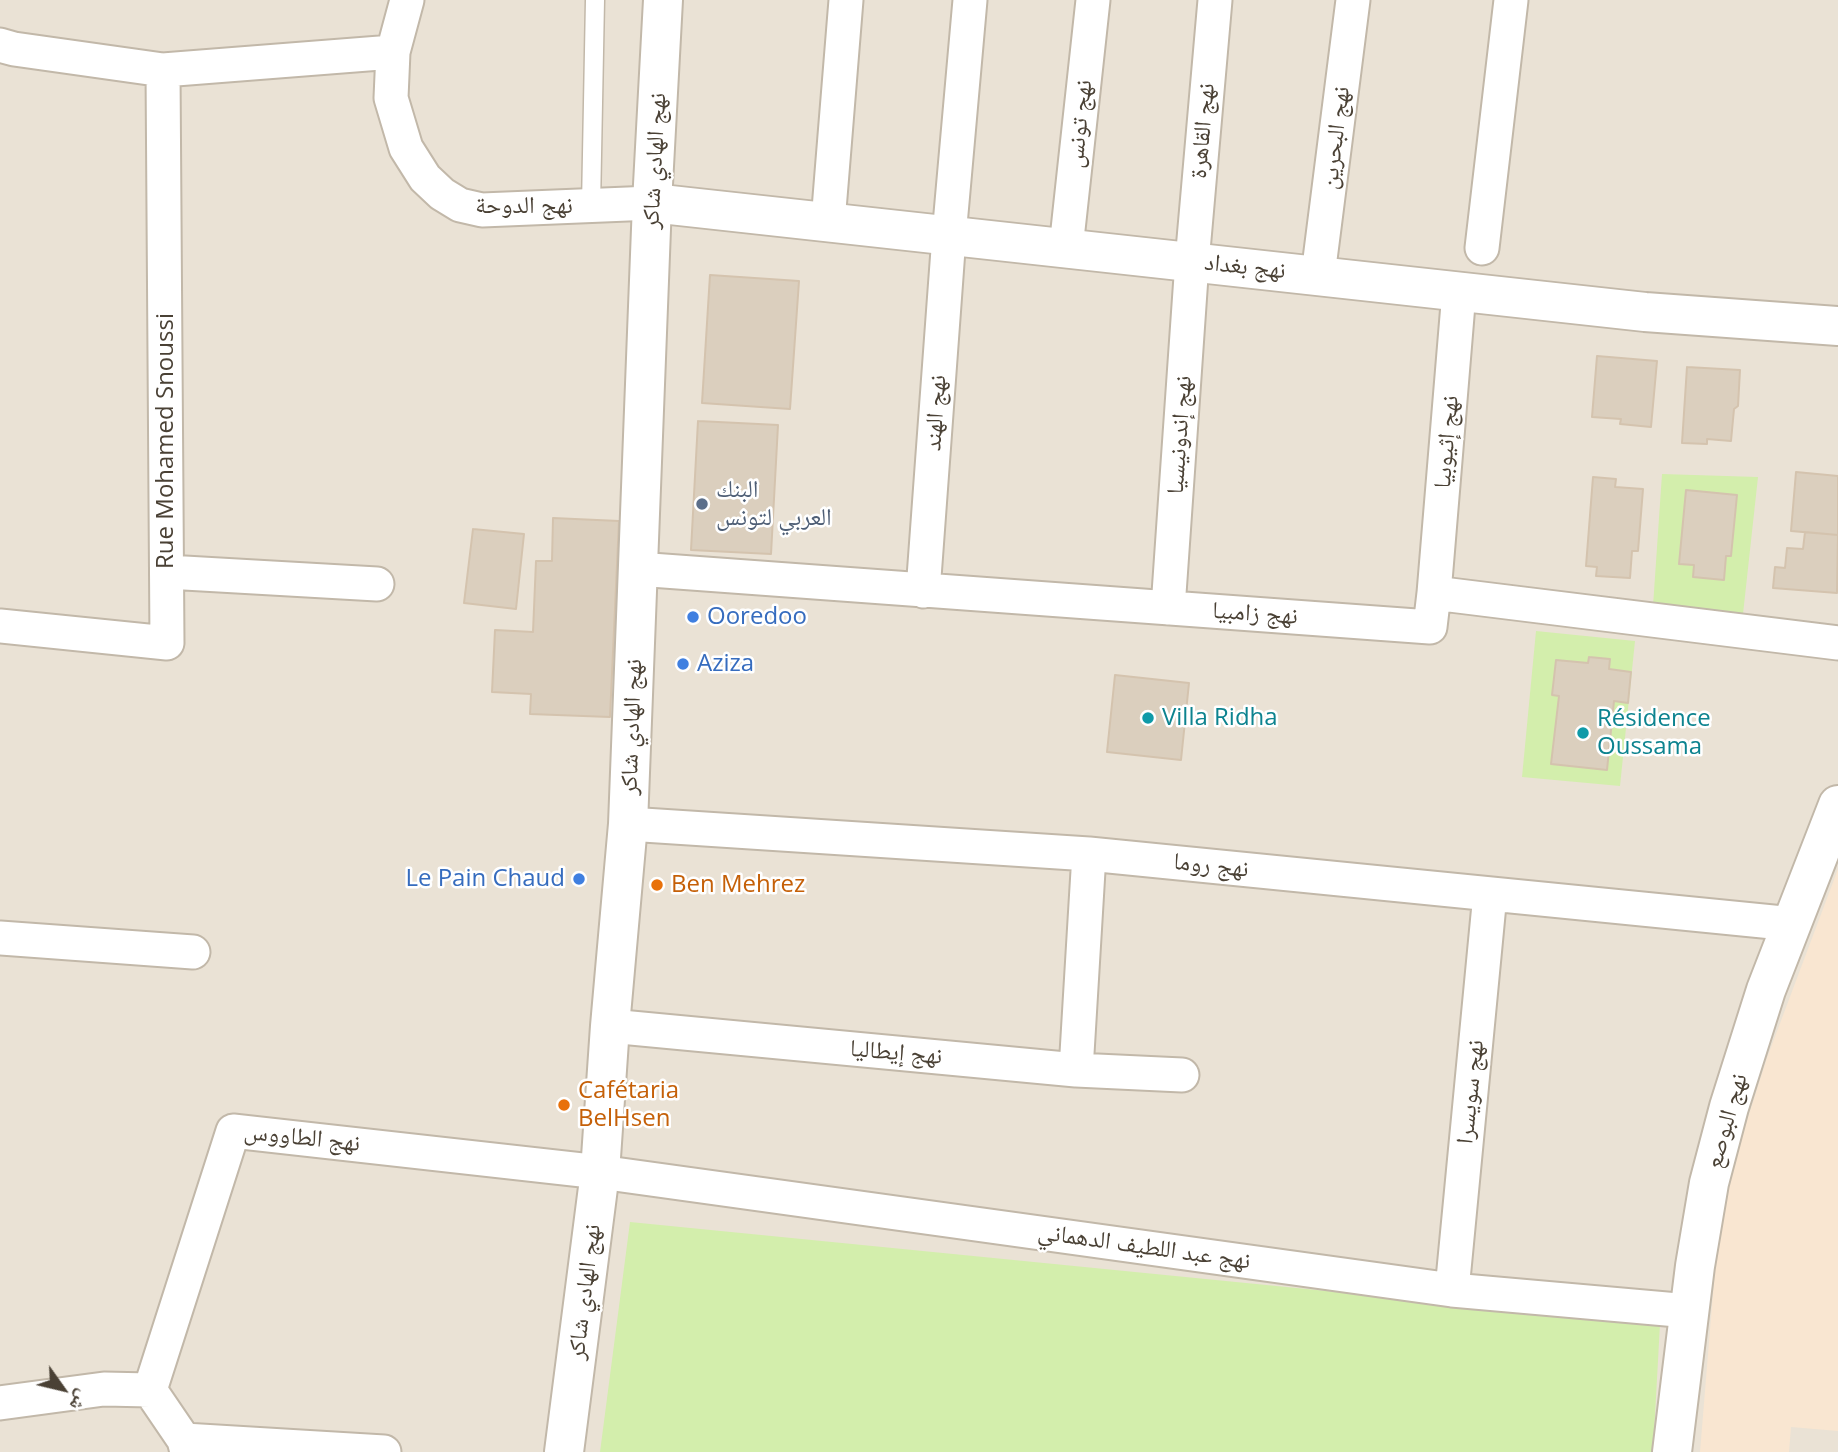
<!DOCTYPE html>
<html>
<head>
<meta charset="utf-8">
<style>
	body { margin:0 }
	#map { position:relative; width:1838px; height:1452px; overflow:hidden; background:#f5f1e7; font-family:"Open Sans","Noto Naskh Arabic",sans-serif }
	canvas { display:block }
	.north { position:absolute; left:28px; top:1354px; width:70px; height:70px; -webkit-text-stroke:5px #fff; paint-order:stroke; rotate:124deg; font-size:19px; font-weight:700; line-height:28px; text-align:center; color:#4a4135 }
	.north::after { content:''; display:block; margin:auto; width:24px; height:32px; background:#4a4135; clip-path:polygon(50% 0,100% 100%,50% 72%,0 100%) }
</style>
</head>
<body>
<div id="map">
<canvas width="1838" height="1452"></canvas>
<div class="north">ش</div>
</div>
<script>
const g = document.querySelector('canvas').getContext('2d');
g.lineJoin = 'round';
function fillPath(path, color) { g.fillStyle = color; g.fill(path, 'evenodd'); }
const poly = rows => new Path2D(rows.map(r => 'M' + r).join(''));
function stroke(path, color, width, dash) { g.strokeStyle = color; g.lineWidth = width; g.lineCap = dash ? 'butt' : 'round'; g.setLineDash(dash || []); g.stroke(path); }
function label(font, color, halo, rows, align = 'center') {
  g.font = font + ' "Open Sans","Noto Naskh Arabic",sans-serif'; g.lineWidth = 5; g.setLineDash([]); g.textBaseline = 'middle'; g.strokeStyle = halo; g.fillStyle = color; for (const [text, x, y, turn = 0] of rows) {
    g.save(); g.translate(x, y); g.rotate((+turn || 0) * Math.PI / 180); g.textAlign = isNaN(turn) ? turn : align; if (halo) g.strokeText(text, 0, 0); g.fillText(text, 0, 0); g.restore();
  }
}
const residential = poly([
	[0,0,1838,0,1838,1452,0,1452]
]);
const commercial = poly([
	[1838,869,1838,1431,1791,1427,1789,1452,1700,1452,1715,1269,1729,1177,1767,1058]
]);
const green = poly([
	[1662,474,1758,477,1743,614,1653,606],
	[1536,631,1635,641,1620,786,1522,777],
	[630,1222,1660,1324,1653,1452,600,1452]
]);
const building = poly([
	[710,275,799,281,790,409,702,403,710,275],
	[1597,356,1657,361,1651,427,1620,424,1621,419,1592,417,1597,356],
	[1687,367,1740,370,1738,406,1734,409,1731,441,1707,439,1707,444,1682,443,1687,367],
	[698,421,778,425,771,554,691,550,698,421],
	[1796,472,1838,476,1838,535,1791,531,1796,472],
	[1593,477,1616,479,1615,487,1643,489,1638,551,1632,551,1630,578,1596,576,1597,567,1586,566,1593,477],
	[1686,490,1737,495,1731,556,1726,556,1724,580,1693,577,1694,565,1679,564,1686,490],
	[553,518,619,521,610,717,530,714,531,694,492,692,495,630,533,632,536,561,552,561,553,518],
	[473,529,524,534,516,609,464,603,473,529],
	[1805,532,1838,535,1837,593,1773,588,1775,567,1785,568,1787,548,1803,549,1805,532],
	[1589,657,1610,659,1609,669,1631,672,1628,703,1614,701,1607,770,1551,764,1559,696,1552,695,1556,660,1588,663,1589,657],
	[1115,675,1189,683,1181,760,1107,752,1115,675]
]);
const service = poly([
	[591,206,595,0]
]);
const minor = poly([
	[407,0,393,52,391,98,406,148,425,178,442,194,460,205,482,210,652,203],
	[0,45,14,49,163,70,393,52],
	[828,222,846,0],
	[1066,248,1093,0],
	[1482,248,1511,0],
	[1318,275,1353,0],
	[637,569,1430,627,1434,593,1838,643],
	[167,572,377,584],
	[923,591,949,236,970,0],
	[1434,593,1459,292],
	[1168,608,1192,262,1215,0],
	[0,626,167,643,163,70],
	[628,824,1089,854,1793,924],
	[0,938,193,952],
	[610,1026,1076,1070,1182,1075],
	[1076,1070,1089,854],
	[1452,1290,1490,894],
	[150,1390,233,1131,600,1172,1452,1290,1689,1311],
	[150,1390,184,1440,187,1452],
	[0,1403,104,1389,150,1390],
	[184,1440,384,1452]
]);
const tertiary = poly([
	[652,203,1645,312,1838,326],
	[564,1452,600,1172,610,1026,628,824,652,203,663,0],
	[1672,1452,1695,1266,1709,1183,1729,1107,1766,990,1838,805]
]);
const markers = [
	[702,504,7,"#5c6f8a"],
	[693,617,7,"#3f7fe0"],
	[683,664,7,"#3f7fe0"],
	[1148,718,7,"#0f9aa8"],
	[1583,733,7,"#0f9aa8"],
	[579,879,7,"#3f7fe0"],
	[657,885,7,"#e8710a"],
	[564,1105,7,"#e8710a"]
];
const streetNames = [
	["نهج تونس",1080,124,-84],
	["نهج القاهرة",1203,131,-85],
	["نهج البحرين",1336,138,-83],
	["نهج الهادي شاكر",655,161,-87],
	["نهج الدوحة",524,206],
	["نهج بغداد",1245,267,6],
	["نهج الهند",936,413,-86],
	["نهج إندونيسيا",1180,435,-86],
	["Rue Mohamed Snoussi",166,441,-90],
	["نهج إثيوبيا",1447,442,-85],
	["نهج زامبيا",1255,614,4],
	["نهج الهادي شاكر",632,727,-88],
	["نهج روما",1211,866,6],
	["نهج إيطاليا",896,1053,5],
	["نهج سويسرا",1471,1092,-84],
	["نهج البوصع",1727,1121,-74],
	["نهج الطاووس",302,1138,6],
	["نهج عبد اللطيف الدهماني",1144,1247,8],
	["نهج الهادي شاكر",585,1292,-83]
];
const serviceNames = [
	["البنك",716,490],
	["العربي لتونس",716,518]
];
const shopNames = [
	["Ooredoo",707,617],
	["Aziza",697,664],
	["Le Pain Chaud",565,879,"right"]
];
const cultureNames = [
	["Villa Ridha",1162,718],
	["Résidence",1597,719],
	["Oussama",1597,747]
];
const foodNames = [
	["Ben Mehrez",671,885],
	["Cafétaria",578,1091],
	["BelHsen",578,1119]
];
fillPath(residential, '#eae2d5');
fillPath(commercial, '#f9e6d1');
fillPath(green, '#d3eeac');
fillPath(building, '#dbcfbe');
stroke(building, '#d4c3ae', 2);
stroke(service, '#c2b8a9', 21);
stroke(minor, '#c2b8a9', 37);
stroke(tertiary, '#c2b8a9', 42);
stroke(service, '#fff', 18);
stroke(minor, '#fff', 33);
stroke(tertiary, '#fff', 38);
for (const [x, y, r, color] of markers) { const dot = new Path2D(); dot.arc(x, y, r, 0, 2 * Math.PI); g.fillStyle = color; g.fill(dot); stroke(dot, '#fff', 2.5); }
label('24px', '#4a4135', '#fff', streetNames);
label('24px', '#4e5e75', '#fff', serviceNames, 'left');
label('24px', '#366cbe', '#fff', shopNames, 'left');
label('24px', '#0d838f', '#fff', cultureNames, 'left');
label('24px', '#c56008', '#fff', foodNames, 'left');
</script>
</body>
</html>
